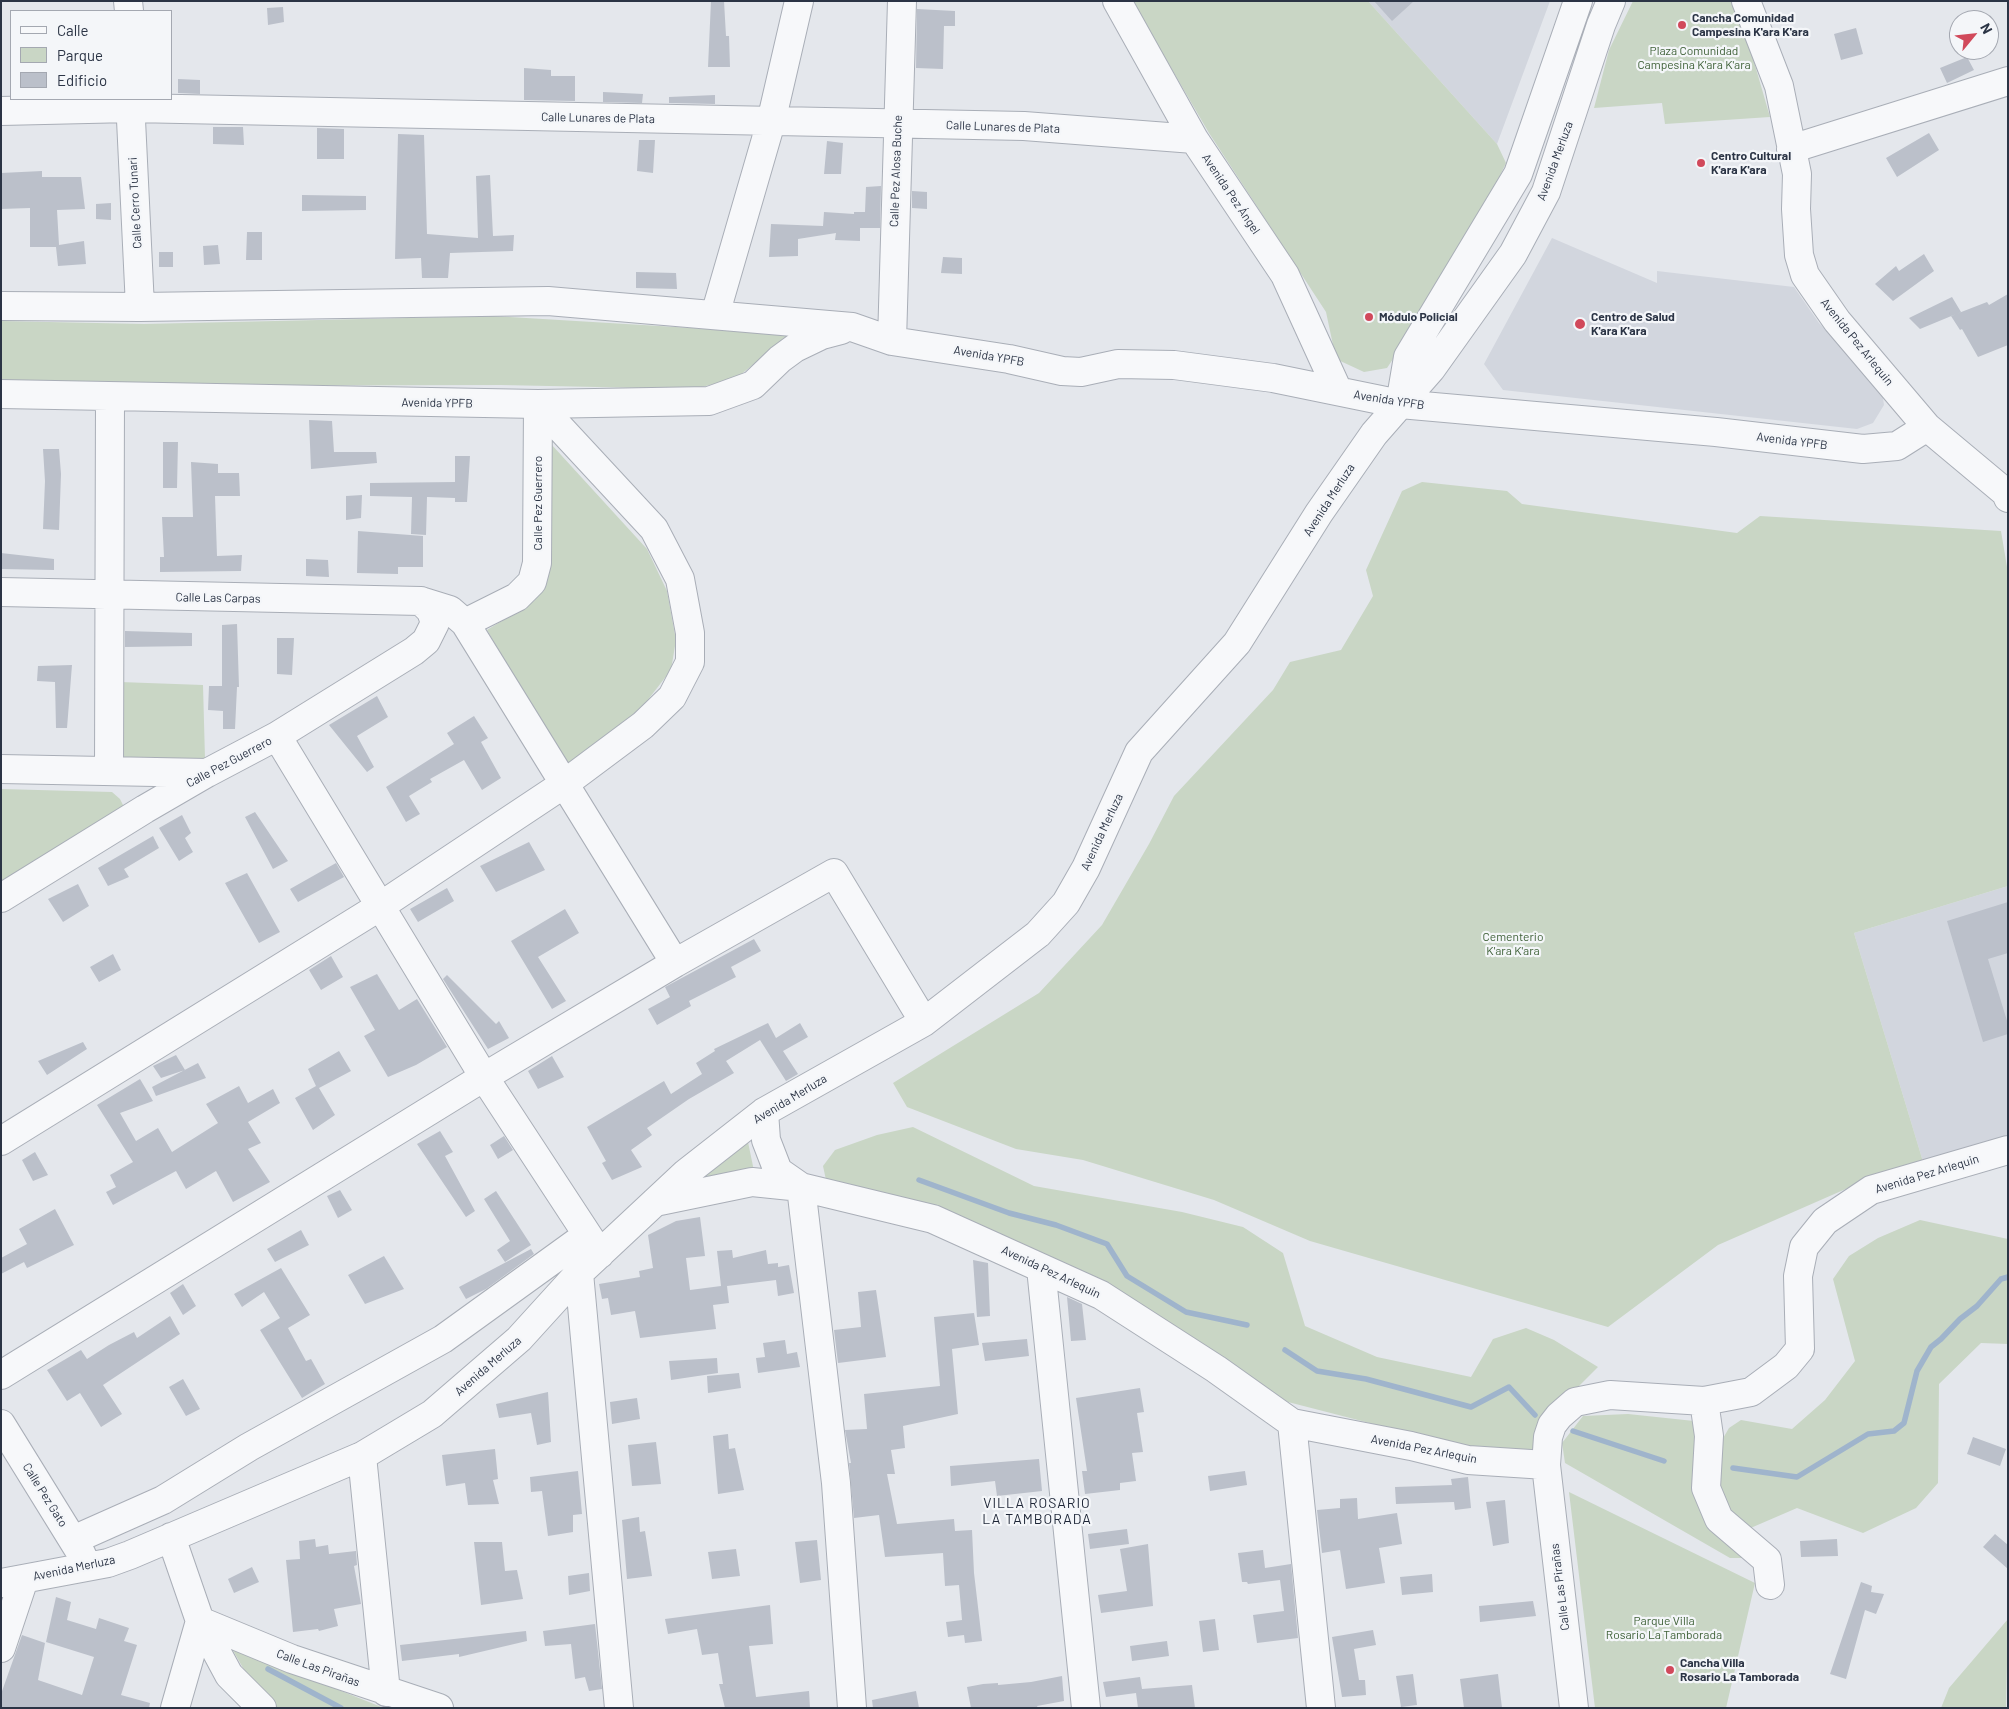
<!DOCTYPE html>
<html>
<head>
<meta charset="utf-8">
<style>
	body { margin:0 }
	#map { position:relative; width:2009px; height:1709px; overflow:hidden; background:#e4e7ec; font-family:Barlow,sans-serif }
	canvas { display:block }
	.frame { position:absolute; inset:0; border:2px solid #2b3445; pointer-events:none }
	.legend { position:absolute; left:10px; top:10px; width:162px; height:90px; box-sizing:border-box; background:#f4f6f9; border:1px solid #a4a8b1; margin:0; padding:6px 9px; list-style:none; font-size:15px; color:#2b3445 }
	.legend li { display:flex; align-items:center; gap:10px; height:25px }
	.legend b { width:25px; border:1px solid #a4a8b1 }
	.north { position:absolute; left:1949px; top:10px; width:50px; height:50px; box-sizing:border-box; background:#f4f6f9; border:1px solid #a4a8b1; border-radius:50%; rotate:62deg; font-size:14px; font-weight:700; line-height:20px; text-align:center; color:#2b3445 }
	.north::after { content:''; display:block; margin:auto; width:18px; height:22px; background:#d1495b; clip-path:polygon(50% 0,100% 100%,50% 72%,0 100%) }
</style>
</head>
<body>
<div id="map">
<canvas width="2009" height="1709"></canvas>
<div class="frame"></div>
<ul class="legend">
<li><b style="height:6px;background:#f7f8fa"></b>Calle</li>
<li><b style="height:14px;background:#c9d6c5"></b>Parque</li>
<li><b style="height:14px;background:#bbc0ca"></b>Edificio</li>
</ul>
<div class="north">N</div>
</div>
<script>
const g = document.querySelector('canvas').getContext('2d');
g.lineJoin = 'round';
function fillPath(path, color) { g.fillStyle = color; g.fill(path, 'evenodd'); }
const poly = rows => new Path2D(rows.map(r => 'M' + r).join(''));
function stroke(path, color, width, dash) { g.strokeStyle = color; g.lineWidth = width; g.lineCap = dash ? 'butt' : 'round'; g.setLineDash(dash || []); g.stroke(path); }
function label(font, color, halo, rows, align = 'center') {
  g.font = font + ' Barlow,sans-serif'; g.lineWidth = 4.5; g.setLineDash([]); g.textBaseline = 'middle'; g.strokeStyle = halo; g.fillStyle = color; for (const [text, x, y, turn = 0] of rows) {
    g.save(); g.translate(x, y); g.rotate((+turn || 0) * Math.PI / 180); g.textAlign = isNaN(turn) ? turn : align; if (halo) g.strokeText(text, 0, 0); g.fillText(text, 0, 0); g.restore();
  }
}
const built = poly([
	[1368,1,1550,1,1497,144],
	[1552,238,1657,283,1657,271,1794,287,1819,323,1881,385,1884,405,1873,423,1857,429,1503,390,1484,364],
	[2008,886,2008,1135,1924,1165,1854,933]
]);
const green = poly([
	[1132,1,1368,1,1497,144,1506,163,1461,257,1387,368,1364,372,1336,359,1326,312,1209,133],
	[1633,1,1732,1,1746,34,1770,117,1665,124,1662,103,1594,108,1609,50],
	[493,316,792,334,735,379,693,389,501,385,97,386,1,382,1,321,144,324],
	[551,444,647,549,667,591,676,640,671,670,640,710,566,767,487,630,534,601,548,580],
	[1422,482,1507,491,1522,504,1737,533,1760,516,2001,531,2008,573,2008,886,1854,933,1924,1165,1880,1174,1718,1245,1608,1327,1310,1241,1214,1200,1083,1160,1016,1149,907,1107,893,1083,1039,993,1102,925,1149,844,1174,796,1273,690,1290,662,1341,650,1373,596,1366,570,1402,491],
	[120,682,203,685,205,759,119,758],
	[1,789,112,792,120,799,124,807,1,889],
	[913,1127,1034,1186,1182,1212,1243,1227,1283,1253,1305,1326,1377,1357,1471,1377,1493,1339,1526,1328,1554,1340,1598,1367,1558,1407,1538,1437,1532,1453,1486,1453,1288,1402,1110,1290,826,1180,823,1166,835,1150,877,1135],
	[748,1142,754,1171,694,1181],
	[1920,1220,2008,1239,2008,1344,1981,1343,1939,1384,1938,1483,1916,1508,1863,1533,1797,1508,1746,1530,1727,1511,1717,1483,1718,1447,1729,1428,1741,1420,1792,1429,1825,1400,1855,1361,1833,1279,1849,1256,1878,1238],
	[1628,1414,1694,1421,1745,1558,1730,1558,1565,1463,1562,1443,1583,1416],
	[1569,1492,1755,1583,1726,1708,1595,1708],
	[2008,1619,2006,1708,1941,1708,1949,1688],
	[231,1647,384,1708,274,1708,259,1696]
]);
const stream = poly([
	[919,1180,1009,1213,1056,1225,1107,1244,1127,1276,1186,1312,1247,1325],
	[1285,1350,1317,1371,1366,1379,1471,1407,1509,1387,1535,1415],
	[1573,1431,1664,1461],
	[1733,1468,1797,1477,1868,1434,1894,1431,1904,1423,1917,1371,1931,1347,1941,1339,1960,1319,1977,1306,2001,1279,2008,1277],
	[268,1669,341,1708]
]);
const building = poly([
	[711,1,724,1,726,36,729,36,730,67,708,67],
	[1374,1,1414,1,1392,21],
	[283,7,284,22,268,25,267,8],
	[917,9,955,11,955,26,944,26,943,69,916,68],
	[1856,28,1863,54,1841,60,1834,34],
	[1967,57,1974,70,1947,83,1940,68],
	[524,68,551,70,551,76,575,76,575,101,524,100],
	[178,79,200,80,200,94,178,93],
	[603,92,643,94,642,103,603,102],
	[715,95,715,104,669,103,669,97],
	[213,127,243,127,244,145,213,144],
	[317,128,344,129,344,159,317,159],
	[1929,133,1939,150,1897,177,1886,158],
	[398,134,424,135,427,234,478,238,476,176,490,175,493,236,514,235,513,251,450,253,448,278,422,278,421,258,395,259],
	[639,140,655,140,653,173,637,171],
	[827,141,843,143,841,174,824,174],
	[42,171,42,177,81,177,85,209,57,210,59,245,84,241,86,264,58,266,56,247,30,247,30,208,1,209,1,173],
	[881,186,880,228,860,228,860,241,835,240,836,233,798,239,798,256,769,257,771,224,823,226,824,212,854,214,854,212,865,212,866,187],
	[912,191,927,192,927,209,912,208],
	[302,195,366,196,366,210,302,211],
	[111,203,111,220,96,219,96,204],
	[247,232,262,232,262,260,246,260],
	[218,245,220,264,204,265,203,246],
	[159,252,173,252,173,267,159,267],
	[1924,254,1934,271,1893,301,1875,284,1896,266,1899,271],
	[943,257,962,258,962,274,941,273],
	[636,272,676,273,677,289,636,288],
	[2008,294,2008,345,1978,357,1962,329,1960,330,1951,316,1987,302,1989,305],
	[1952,297,1961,312,1920,329,1909,318],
	[309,420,332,421,334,452,376,452,377,463,311,469],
	[163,442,178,442,177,488,163,488],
	[43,449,59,449,61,474,59,530,43,529,45,481],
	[455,456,470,456,467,502,455,502,455,498,427,497,426,535,411,534,412,497,370,496,370,483,455,482],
	[191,462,218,464,218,473,239,473,240,496,215,496,217,556,242,555,241,571,160,572,160,557,164,557,162,517,193,517],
	[362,495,361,518,346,520,346,496],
	[358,531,423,536,423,567,398,567,398,574,357,573],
	[1,553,54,559,54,570,1,569],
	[306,559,328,560,329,577,306,576],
	[237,624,239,687,237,687,235,729,223,729,223,711,208,710,209,686,222,686,222,625],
	[125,631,192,633,192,646,125,647],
	[277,638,294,638,292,675,277,674],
	[72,665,67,728,56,728,55,682,37,681,38,666],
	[377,696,388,717,357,736,374,767,367,772,329,725],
	[474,716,488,738,481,742,501,778,482,790,464,760,430,779,432,782,409,796,420,814,406,822,386,787,454,744,447,733],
	[255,812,288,861,273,869,245,817],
	[182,815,191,833,185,838,193,852,179,861,159,828],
	[153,836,159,848,124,869,129,877,108,886,98,868],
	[529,842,545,870,496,892,480,866],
	[336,863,344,877,298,902,290,889],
	[247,873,280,932,259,943,225,883],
	[78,884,89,906,63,922,48,899],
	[447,888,454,901,418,922,410,909],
	[2008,902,2008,953,1988,959,2008,1024,2008,1034,1983,1042,1947,921],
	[565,909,579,933,538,957,566,1001,552,1009,511,941],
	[754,939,761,951,731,967,736,977,689,1001,691,1006,657,1025,648,1009,670,997,665,987],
	[113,954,121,970,99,982,90,967],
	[331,956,343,977,321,990,309,970],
	[377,974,399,1010,417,999,447,1047,416,1065,388,1077,364,1036,375,1030,350,987],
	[447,975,496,1024,499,1021,509,1038,488,1049,443,979],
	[768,1023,776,1038,800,1023,808,1037,783,1051,798,1074,786,1081,760,1040,726,1061,734,1073,689,1099,647,1128,652,1135,631,1150,642,1167,612,1180,602,1163,606,1161,587,1127,664,1081,671,1094,702,1074,696,1063,715,1051,714,1049],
	[83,1042,87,1049,47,1075,38,1061],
	[339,1051,351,1071,319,1088,335,1115,313,1130,295,1098,316,1086,308,1069],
	[176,1055,185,1070,161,1078,153,1066],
	[552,1056,564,1077,538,1089,528,1071],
	[198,1063,206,1078,156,1096,152,1087],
	[140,1079,153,1101,120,1113,136,1141,158,1128,172,1152,218,1123,206,1104,239,1086,248,1103,273,1089,280,1103,248,1122,261,1143,248,1149,270,1182,233,1202,216,1171,186,1189,176,1171,113,1205,106,1192,116,1187,110,1175,133,1162,97,1105],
	[440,1131,453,1152,445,1156,475,1211,466,1217,417,1144],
	[504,1136,513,1150,498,1159,490,1145],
	[35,1152,48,1175,33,1181,22,1160],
	[340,1190,352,1210,338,1218,327,1196],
	[496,1191,531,1245,505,1262,497,1250,510,1241,484,1199],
	[55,1209,74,1245,27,1268,24,1262,1,1274,1,1258,27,1244,19,1229],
	[700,1217,705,1256,686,1258,690,1290,721,1286,717,1251,732,1250,733,1258,766,1250,768,1264,778,1263,778,1267,789,1265,794,1293,778,1296,776,1280,727,1286,729,1303,713,1305,716,1329,640,1338,635,1311,611,1315,608,1298,602,1299,599,1284,640,1277,639,1271,653,1268,648,1235,676,1221],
	[301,1230,309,1245,275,1262,267,1249],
	[531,1249,534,1254,486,1289,466,1299,459,1287],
	[384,1256,404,1289,365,1304,348,1275],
	[973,1260,988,1263,990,1316,977,1317],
	[281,1268,310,1315,288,1328,306,1361,311,1359,325,1384,302,1398,260,1330,280,1318,264,1292,242,1307,234,1294],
	[183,1284,196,1306,183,1315,170,1293],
	[876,1290,886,1357,838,1363,834,1330,861,1327,858,1292],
	[1067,1297,1082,1304,1086,1340,1071,1341],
	[974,1313,979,1345,952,1349,958,1414,903,1426,905,1448,891,1450,895,1474,887,1474,897,1524,954,1519,955,1531,972,1530,974,1573,982,1641,965,1643,964,1635,948,1637,946,1622,962,1620,959,1585,945,1586,943,1553,885,1557,879,1515,854,1518,849,1463,851,1463,845,1430,867,1429,864,1394,940,1386,934,1317],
	[170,1316,180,1334,103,1385,122,1414,101,1427,80,1393,67,1401,47,1370,81,1350,87,1359,109,1345,134,1332,137,1338],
	[1027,1339,1029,1356,985,1361,982,1343],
	[785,1340,787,1354,797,1352,800,1367,758,1373,756,1358,765,1357,763,1343],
	[717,1358,718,1373,671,1380,669,1361],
	[739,1373,741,1388,708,1393,707,1376],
	[183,1379,200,1409,186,1416,169,1387],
	[1140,1388,1144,1412,1137,1413,1143,1452,1132,1453,1136,1481,1120,1483,1120,1490,1085,1494,1082,1471,1087,1471,1076,1398],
	[548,1392,551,1442,537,1445,531,1413,499,1418,496,1404],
	[637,1398,640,1419,612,1424,610,1402],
	[728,1434,729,1449,735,1448,744,1490,718,1494,713,1436],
	[1973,1437,2006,1449,2000,1466,1967,1454],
	[656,1442,661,1484,632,1486,628,1445],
	[495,1449,498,1479,493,1480,499,1504,468,1505,465,1483,446,1486,442,1455],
	[1039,1459,1042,1491,997,1496,995,1481,951,1486,950,1466],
	[578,1471,582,1514,573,1515,573,1532,548,1536,542,1491,531,1492,530,1477],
	[1245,1471,1247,1485,1210,1491,1208,1476],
	[1468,1477,1471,1508,1455,1510,1454,1502,1396,1504,1395,1487,1452,1485,1451,1479],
	[1357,1498,1358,1519,1397,1513,1402,1544,1379,1548,1385,1583,1346,1589,1340,1550,1322,1553,1317,1510,1340,1508,1340,1499],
	[1505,1500,1509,1543,1493,1546,1486,1502],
	[639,1517,640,1532,645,1531,652,1576,627,1579,622,1520],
	[1127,1529,1129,1544,1090,1549,1088,1534],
	[1995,1534,2008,1545,2008,1569,1983,1547],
	[315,1539,316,1547,328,1545,329,1554,356,1551,357,1565,354,1566,361,1604,334,1609,338,1626,319,1631,318,1629,293,1632,286,1560,300,1559,299,1541],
	[1837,1539,1838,1556,1801,1557,1800,1541],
	[817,1540,821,1580,800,1583,795,1542],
	[474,1542,502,1542,505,1571,517,1570,523,1599,481,1605],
	[1148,1544,1153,1606,1101,1613,1098,1595,1127,1591,1120,1549],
	[736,1549,740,1576,712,1579,708,1552],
	[1263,1550,1265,1568,1291,1564,1298,1638,1257,1643,1253,1615,1284,1611,1280,1580,1248,1584,1247,1582,1242,1582,1238,1553],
	[252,1567,259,1582,234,1593,228,1579],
	[589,1573,590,1591,569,1595,568,1576],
	[1432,1574,1433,1592,1402,1595,1400,1577],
	[1861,1582,1872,1586,1871,1592,1884,1594,1876,1614,1865,1610,1846,1679,1830,1674],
	[56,1597,71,1602,67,1620,96,1629,99,1618,129,1628,124,1641,137,1645,121,1695,150,1703,149,1708,1,1708,1,1694,22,1635,45,1643,38,1680,82,1695,94,1657,46,1642],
	[1533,1601,1536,1616,1480,1622,1479,1606],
	[770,1605,773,1644,749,1646,756,1697,809,1691,810,1708,725,1708,719,1684,723,1684,718,1653,702,1655,697,1629,668,1634,665,1619],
	[1215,1619,1219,1650,1203,1652,1199,1621],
	[595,1624,602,1689,589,1691,585,1677,575,1679,571,1644,545,1646,543,1631],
	[1373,1630,1376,1645,1354,1649,1359,1680,1365,1680,1366,1695,1342,1697,1332,1637],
	[526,1631,527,1641,459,1657,459,1654,402,1661,400,1645],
	[1167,1641,1169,1656,1132,1661,1130,1646],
	[1413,1674,1417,1705,1401,1707,1396,1676],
	[1498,1674,1502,1708,1464,1708,1460,1679],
	[1062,1676,1064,1701,1037,1706,1038,1708,971,1708,967,1687,983,1684,998,1683,998,1685,1031,1682],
	[1140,1677,1142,1689,1192,1685,1195,1708,1138,1708,1136,1693,1106,1697,1103,1682],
	[916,1691,919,1708,873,1708,872,1700]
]);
const minor = poly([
	[128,1,129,11],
	[1117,1,1194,139,1285,275,1338,391],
	[1746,1,1779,86,1797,174,1796,209,1799,255,1805,275,1837,321,1927,427,2006,493,2008,498],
	[130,99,140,307],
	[1,111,131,108,1024,126,1194,139],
	[1791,149,2008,81],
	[1,306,140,307,548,301,852,327,892,341,1009,359,1062,371,1081,372,1118,364,1174,365,1273,378,1400,404,1716,432,1863,449,1897,446,1927,427],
	[715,315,771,122,799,1],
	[892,341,902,1],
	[1,394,538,404,709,401,753,385,780,359,795,348,822,335,841,330],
	[1400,404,1408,357,1518,174,1578,1],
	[1,592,421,601,431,611,435,623,426,641,414,651,277,736,207,773,145,809,1,898],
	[421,601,450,610,465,623,675,963],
	[465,623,517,597,532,582,537,563,538,404],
	[277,736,484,1077,600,1254],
	[1,769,207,773],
	[109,770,110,398],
	[764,1112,766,1140,778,1171,801,1187],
	[1,1141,379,907,564,784,643,725,672,697,690,662,690,633,680,579,654,529,538,404],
	[801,1187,836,1483,852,1708],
	[655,1202,752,1182,801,1187,933,1219,1101,1295,1216,1369,1292,1423,1411,1446,1468,1460,1546,1465],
	[1041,1268,1086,1708],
	[579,1273,619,1708],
	[1,1375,484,1077,675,963,834,873,924,1022],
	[1704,1401,1709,1436,1706,1488,1719,1519,1767,1560,1770,1585],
	[1292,1423,1321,1708],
	[1,1424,82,1555],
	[362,1456,386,1692],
	[171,1537,200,1621,229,1675,262,1708],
	[73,1540,163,1500,249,1447,443,1339,587,1235],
	[1,1583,108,1563,130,1555,362,1456,432,1414,519,1339,579,1273,686,1173,764,1112,924,1022,1038,934,1066,903,1086,868,1139,752,1237,643,1319,513,1374,434,1431,369,1513,254,1546,192,1601,25,1611,1],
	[200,1621,292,1659,439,1708],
	[1,1648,24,1579],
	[175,1708,200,1621],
	[1574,1708,1546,1465,1548,1437,1552,1425,1559,1416,1575,1402,1610,1395,1704,1401,1751,1392,1786,1366,1800,1349,1798,1276,1804,1247,1825,1221,1871,1190,2008,1150]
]);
const markers = [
	[1682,25,5,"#d1495b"],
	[1701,163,5,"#d1495b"],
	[1369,317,5,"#d1495b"],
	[1580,324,6,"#d1495b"],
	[1670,1670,5,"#d1495b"]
];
const poiNames = [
	["Cancha Comunidad",1692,18],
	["Campesina K'ara K'ara",1692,32],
	["Centro Cultural",1711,156],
	["K'ara K'ara",1711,170],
	["Módulo Policial",1379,317],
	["Centro de Salud",1591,317],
	["K'ara K'ara",1591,331],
	["Cancha Villa",1680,1663],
	["Rosario La Tamborada",1680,1677]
];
const parkNames = [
	["Plaza Comunidad",1694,51],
	["Campesina K'ara K'ara",1694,65],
	["Cementerio",1513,937],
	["K'ara K'ara",1513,951],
	["Parque Villa",1664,1621],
	["Rosario La Tamborada",1664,1635]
];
const streetNames = [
	["Calle Lunares de Plata",598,118,1],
	["Calle Lunares de Plata",1003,127,2],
	["Avenida Merluza",1555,161,-70],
	["Calle Pez Alosa Buche",896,171,-88],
	["Avenida Pez Ángel",1231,194,56],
	["Calle Cerro Tunari",135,203,-93],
	["Avenida Pez Arlequin",1857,342,51],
	["Avenida YPFB",989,356,10],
	["Avenida YPFB",1389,400,9],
	["Avenida YPFB",437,403,1],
	["Avenida YPFB",1792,441,7],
	["Avenida Merluza",1329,500,-57],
	["Calle Pez Guerrero",538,503,-90],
	["Calle Las Carpas",218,598,1],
	["Calle Pez Guerrero",229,762,-28],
	["Avenida Merluza",1102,832,-65],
	["Avenida Merluza",790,1099,-31],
	["Avenida Pez Arlequin",1927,1174,-17],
	["Avenida Pez Arlequin",1051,1272,25],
	["Avenida Merluza",488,1366,-41],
	["Avenida Pez Arlequin",1424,1449,11],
	["Calle Pez Gato",45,1495,58],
	["Avenida Merluza",74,1568,-12],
	["Calle Las Pirañas",1560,1587,-97],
	["Calle Las Pirañas",318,1668,20]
];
const neighbourhoodNames = [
	["VILLA ROSARIO",1037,1503],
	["LA TAMBORADA",1037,1519]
];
fillPath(built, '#d2d6de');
fillPath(green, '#c9d6c5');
stroke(stream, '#9fb4cc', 5.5);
fillPath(building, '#bbc0ca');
stroke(minor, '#a9aeb7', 30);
stroke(minor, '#f7f8fa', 28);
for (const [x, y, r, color] of markers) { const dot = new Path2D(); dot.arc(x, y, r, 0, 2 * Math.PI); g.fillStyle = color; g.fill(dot); stroke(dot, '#f4f6f9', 2); }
label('bold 12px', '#2b3445', '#f4f6f9', poiNames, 'left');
label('12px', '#3f6138', '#f4f6f9', parkNames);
label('12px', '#2b3445', '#f4f6f9', streetNames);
g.letterSpacing = '1px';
label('14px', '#1d2536', '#f4f6f9', neighbourhoodNames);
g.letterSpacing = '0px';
</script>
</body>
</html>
